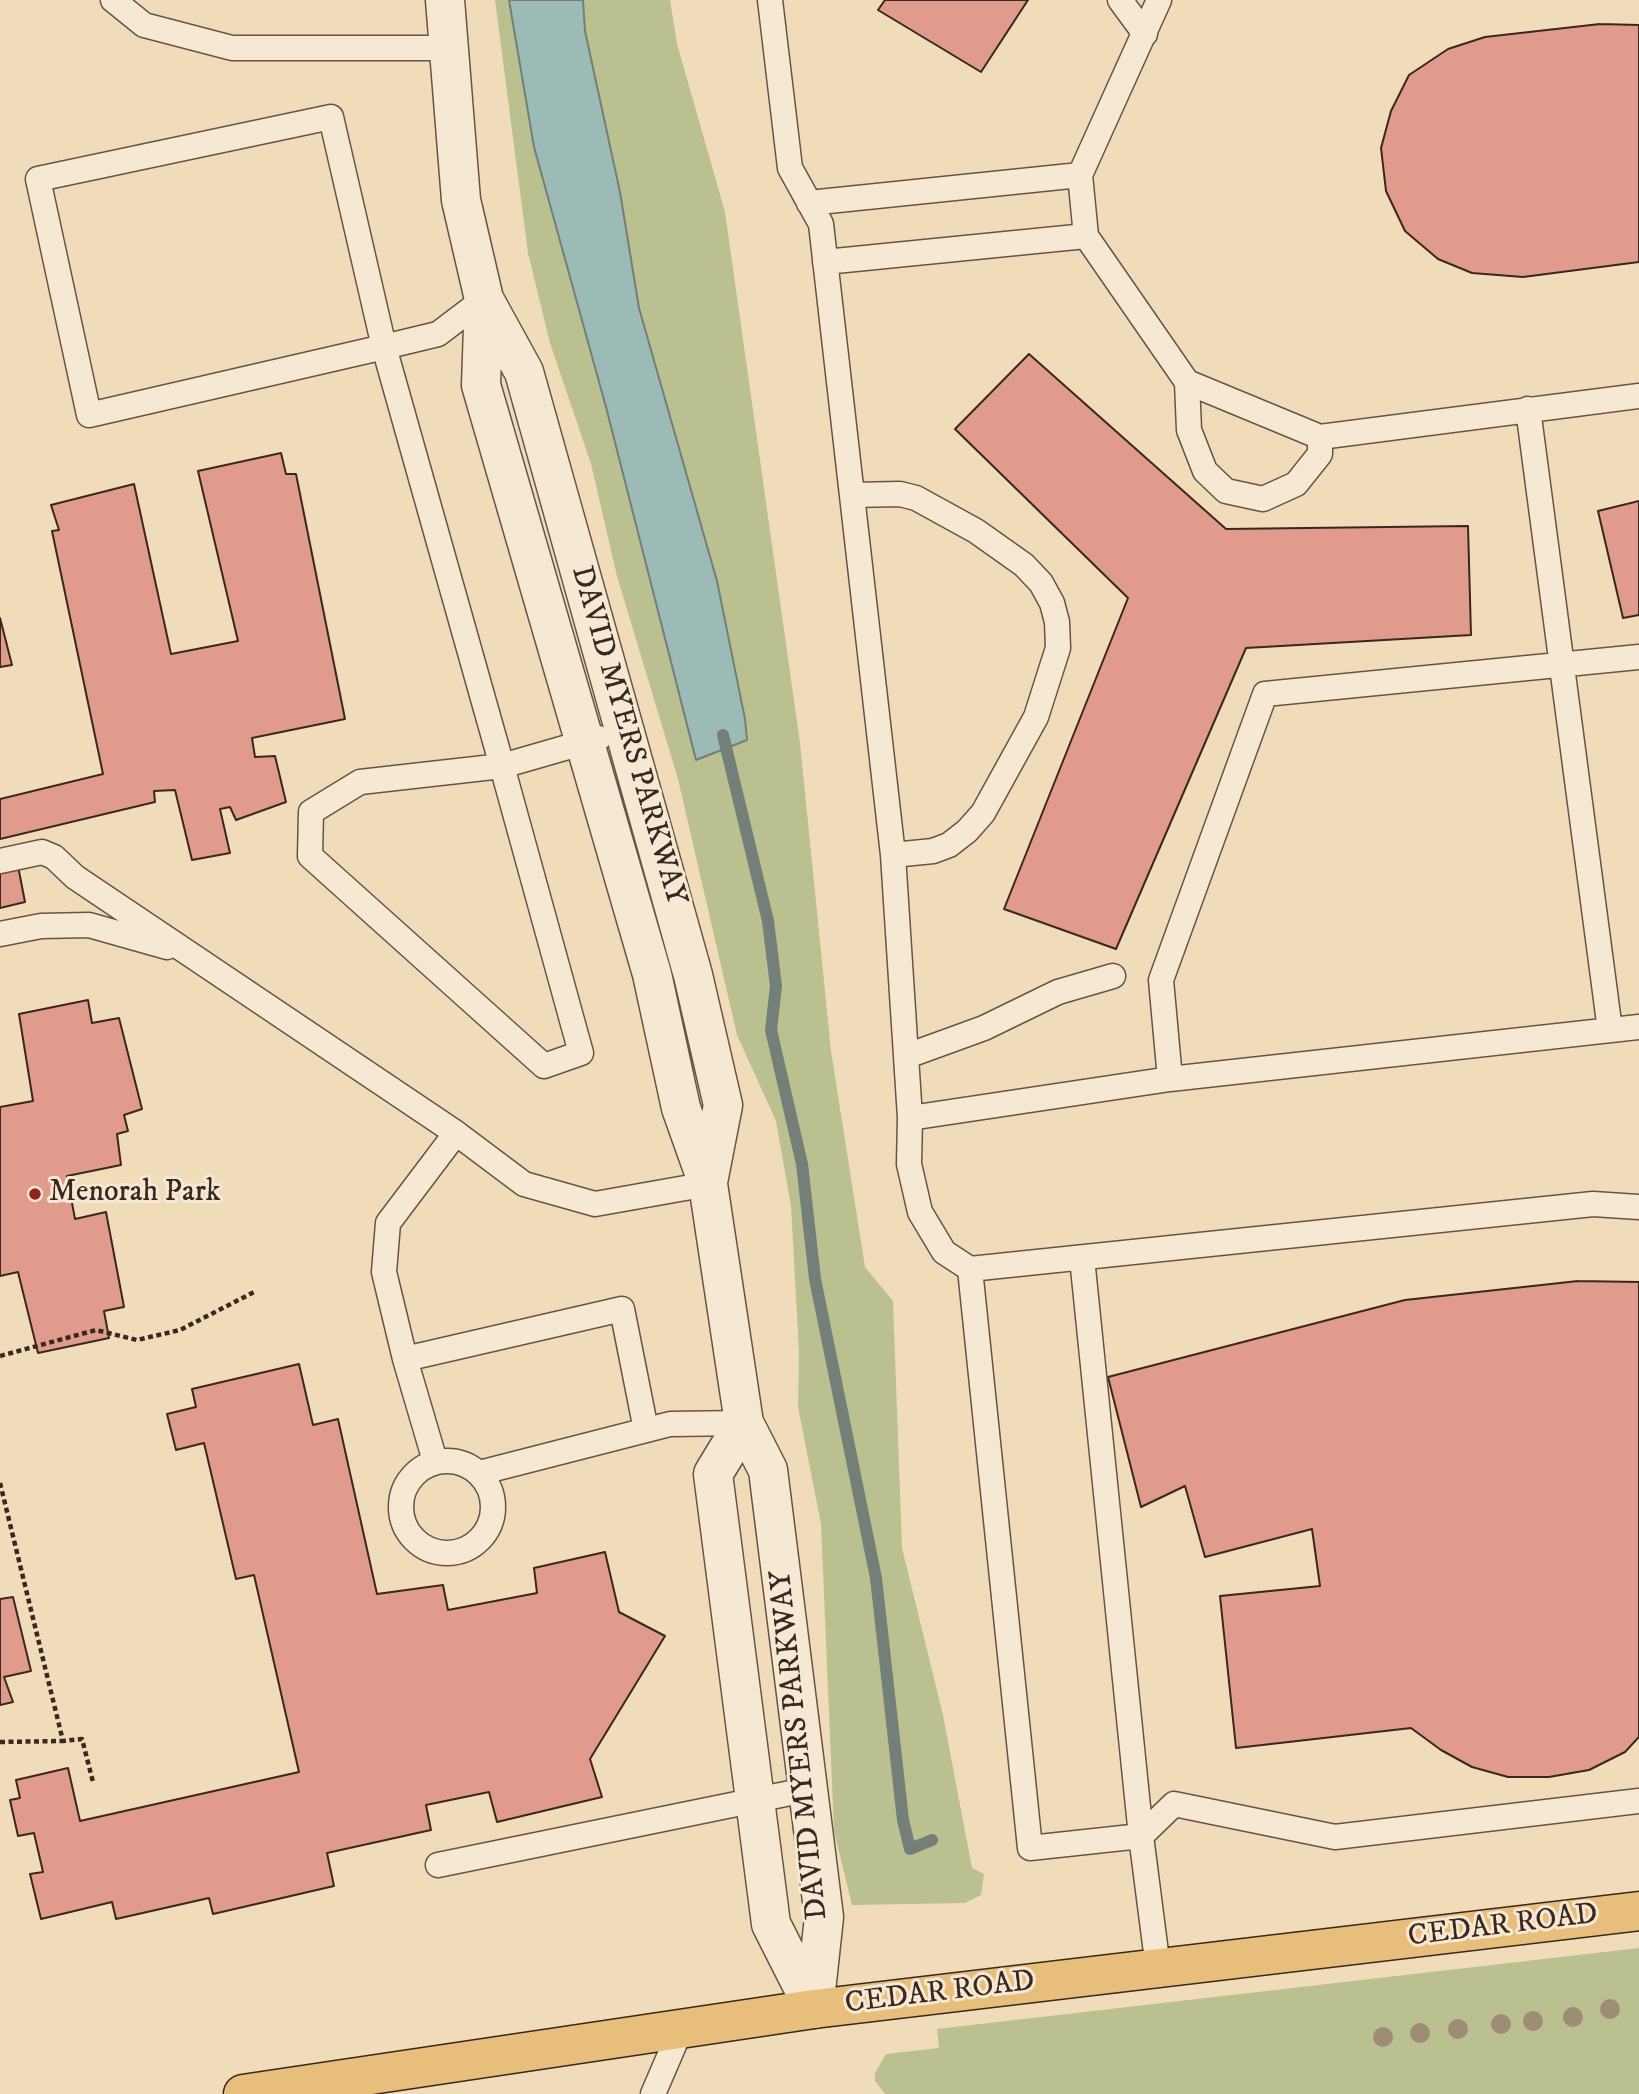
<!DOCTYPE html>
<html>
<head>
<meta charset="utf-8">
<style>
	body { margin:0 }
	canvas { display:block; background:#f1dcba }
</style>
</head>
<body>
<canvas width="1639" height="2094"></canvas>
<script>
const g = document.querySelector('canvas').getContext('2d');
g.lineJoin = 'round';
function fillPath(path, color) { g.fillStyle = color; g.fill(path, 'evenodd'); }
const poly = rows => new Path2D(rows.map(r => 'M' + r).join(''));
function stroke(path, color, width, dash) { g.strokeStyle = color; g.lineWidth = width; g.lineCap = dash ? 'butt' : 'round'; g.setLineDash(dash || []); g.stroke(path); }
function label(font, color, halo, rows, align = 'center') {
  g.font = font + ' "IM FELL DW Pica",serif'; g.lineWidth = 6; g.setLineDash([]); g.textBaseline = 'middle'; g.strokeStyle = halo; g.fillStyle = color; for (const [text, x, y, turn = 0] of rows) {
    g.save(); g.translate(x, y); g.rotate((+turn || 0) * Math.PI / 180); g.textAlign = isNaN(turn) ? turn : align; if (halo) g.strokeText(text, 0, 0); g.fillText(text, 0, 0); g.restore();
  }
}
const green = poly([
	[495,0,670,0,677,44,725,212,800,743,831,1051,865,1267,893,1301,902,1548,943,1715,972,1868,984,1874,981,1895,965,1903,852,1905,834,1831,821,1524,798,1407,799,1352,791,1206,776,1121,737,1035,678,779,617,576,591,464,550,343,528,253],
	[1639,1948,1639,2094,885,2094,875,2081,875,2073,886,2054,939,2048,937,2029]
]);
const water = poly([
	[509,0,583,0,585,31,620,192,639,308,717,581,745,719,747,740,696,760,606,407,534,147,509,0]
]);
const stream = poly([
	[723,735,768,921,776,986,771,1030,802,1164,815,1279,876,1578,903,1820,910,1849,932,1840]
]);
const building = poly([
	[885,0,1028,0,981,72,878,10,885,0],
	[1600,24,1639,25,1639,262,1523,277,1472,273,1438,259,1405,231,1386,191,1381,148,1391,111,1409,75,1448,49,1485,37,1600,24],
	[1029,354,1226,529,1468,526,1471,635,1246,648,1116,949,1004,909,1128,598,955,429,1029,354],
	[281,453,286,474,296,474,345,719,252,738,255,757,275,756,286,802,236,820,230,807,220,809,230,853,192,860,175,790,154,791,155,802,0,839,0,799,103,774,52,531,59,530,51,505,134,484,171,654,238,641,198,471,281,453],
	[1639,501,1639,615,1623,618,1598,511,1639,501],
	[0,618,12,665,0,667,0,618],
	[18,866,25,902,0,908,0,869,18,866],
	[88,1000,92,1023,119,1018,142,1109,124,1115,128,1131,117,1134,121,1165,67,1176,75,1219,106,1212,124,1307,104,1311,109,1338,38,1353,18,1272,0,1276,0,1107,33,1101,19,1014,88,1000],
	[1578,1281,1639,1282,1639,1737,1625,1752,1589,1770,1549,1777,1508,1777,1472,1767,1441,1750,1411,1728,1236,1748,1220,1596,1320,1586,1312,1529,1205,1557,1185,1486,1141,1507,1108,1377,1405,1300,1578,1281],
	[299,1364,313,1425,338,1419,377,1594,443,1585,448,1610,537,1593,534,1568,605,1552,619,1612,665,1636,590,1759,602,1797,497,1822,489,1792,426,1805,431,1830,327,1853,334,1886,213,1914,209,1898,116,1919,112,1902,41,1919,30,1874,43,1872,34,1833,18,1836,10,1800,20,1798,16,1780,68,1768,80,1821,299,1772,254,1575,236,1579,204,1443,176,1450,167,1414,196,1407,192,1389,299,1364],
	[13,1597,31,1671,4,1677,13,1702,0,1705,0,1599,13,1597]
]);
const path = poly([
	[0,1356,96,1330,137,1340,180,1330,256,1291],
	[0,1483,63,1741,82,1739,93,1782],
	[0,1742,63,1741]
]);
const service = poly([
	[113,0,144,25,232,48,448,48],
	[770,0,790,168,821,224,893,855,910,1118,1170,1079],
	[1120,0,1145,34],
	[1159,0,1080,175,1086,236,1187,382,1320,437,1639,396],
	[809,203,1080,175],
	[825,262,1086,236],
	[484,299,438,334,384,347,89,415,38,179,331,117,384,347,502,766,599,738],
	[1187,382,1189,430,1205,471,1226,491,1263,499,1296,484,1320,454,1320,437],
	[1528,409,1610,1030],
	[852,495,900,494,916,498,976,531,1024,565,1041,583,1052,603,1057,622,1058,648,1036,717,983,813,967,831,949,845,933,851,893,855],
	[1639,657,1265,694,1161,980,1170,1079,1639,1027],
	[502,766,581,1053,544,1066,310,856,311,812,360,782,502,766],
	[0,861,42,852,54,857,75,877,456,1133,388,1223,384,1272,405,1359,435,1461],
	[0,934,41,926,89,925,167,947],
	[907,1056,984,1028,1058,992,1113,976],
	[910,1118,909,1164,920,1212,944,1252,970,1269],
	[456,1133,524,1184,595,1204,708,1184],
	[1082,1258,1141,1836],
	[405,1359,622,1309,646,1430],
	'401 1507a46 46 0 1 1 92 0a46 46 0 1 1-92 0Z',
	[479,1473,670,1424,744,1423],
	[1141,1836,1174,1804,1335,1837,1639,1801],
	[438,1865,810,1789],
	[1158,1968,1141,1836,1030,1848,970,1269,1593,1204,1639,1207],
	[653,2094,681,2029]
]);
const minor = poly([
	[445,0,461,200,484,299,481,385,652,974,681,1108,708,1184,744,1423,768,1470,824,1917,814,2009],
	[485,301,524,372,693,975,723,1105,708,1182],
	[744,1423,713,1474,771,1924,814,2009]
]);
const primary = poly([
	[243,2094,814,2009,1639,1911]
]);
const trees = [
	[1610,2009],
	[1573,2017],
	[1533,2021],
	[1501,2024],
	[1458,2029],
	[1420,2033],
	[1383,2037]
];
const markers = [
	[35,1194,7,"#8f2418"]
];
const streetNames = [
	["DAVID MYERS PARKWAY",627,736,74],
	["DAVID MYERS PARKWAY",801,1745,-96],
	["CEDAR ROAD",1503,1927,-7],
	["CEDAR ROAD",940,1994,-7]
];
const poiNames = [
	["Menorah Park",49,1194]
];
fillPath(green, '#bac090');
fillPath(water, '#9cbab6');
stroke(water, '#757f7a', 2);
stroke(stream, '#757f7a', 12);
fillPath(building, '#e19b8c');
stroke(building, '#3a271f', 2);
stroke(service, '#685446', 27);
stroke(minor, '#685446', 41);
stroke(primary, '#3a271f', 41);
stroke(path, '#3a271f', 4.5, [5, 3.5]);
stroke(service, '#f6e8d2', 24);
stroke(minor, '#f6e8d2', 38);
stroke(primary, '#e8be7d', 38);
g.fillStyle = '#9e8d74';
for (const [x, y] of trees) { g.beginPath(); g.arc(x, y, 10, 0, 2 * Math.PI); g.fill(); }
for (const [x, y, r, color] of markers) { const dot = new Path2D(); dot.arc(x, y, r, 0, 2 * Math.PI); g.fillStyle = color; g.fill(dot); stroke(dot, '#f6e8d2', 2.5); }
label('30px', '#3a271f', '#f6e8d2', streetNames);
label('30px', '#3a271f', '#f6e8d2', poiNames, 'left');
</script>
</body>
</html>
